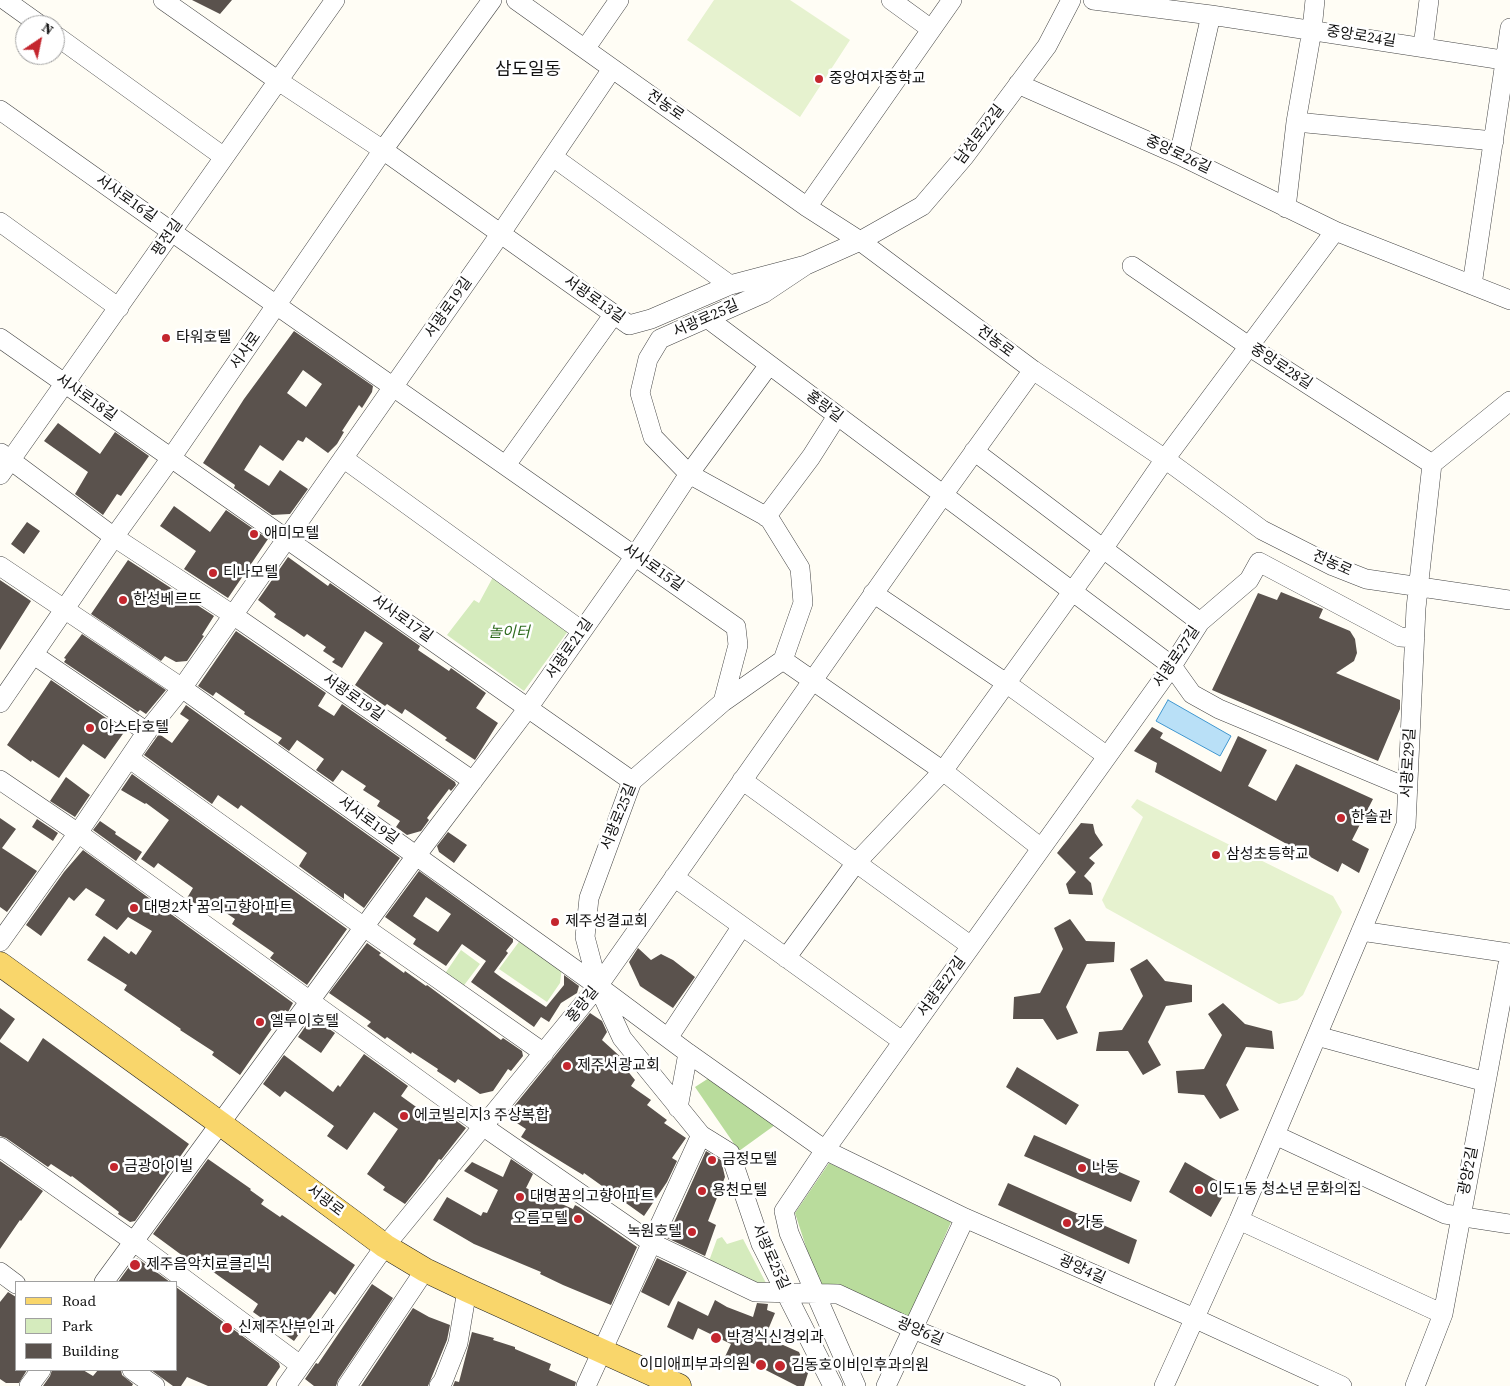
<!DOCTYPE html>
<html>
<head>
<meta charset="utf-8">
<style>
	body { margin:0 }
	#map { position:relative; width:1510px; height:1386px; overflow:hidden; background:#fffdf5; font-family:"Source Serif 4",serif }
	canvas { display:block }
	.legend { position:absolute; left:15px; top:1281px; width:162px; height:90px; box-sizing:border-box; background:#fff; border:1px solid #a0a0a0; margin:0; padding:6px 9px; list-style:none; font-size:15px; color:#111 }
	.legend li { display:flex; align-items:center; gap:10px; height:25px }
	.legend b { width:25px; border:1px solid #a0a0a0 }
	.north { position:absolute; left:15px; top:15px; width:50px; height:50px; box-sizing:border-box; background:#fff; border:1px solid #a0a0a0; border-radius:50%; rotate:34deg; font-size:14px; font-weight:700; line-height:20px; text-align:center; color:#111 }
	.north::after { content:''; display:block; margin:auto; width:18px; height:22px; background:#c4262e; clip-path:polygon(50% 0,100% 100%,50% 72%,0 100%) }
</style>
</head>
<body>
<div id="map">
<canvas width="1510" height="1386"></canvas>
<ul class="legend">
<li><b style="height:6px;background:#f9d66b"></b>Road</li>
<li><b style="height:14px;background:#d5ebbd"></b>Park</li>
<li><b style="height:14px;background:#5a524d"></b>Building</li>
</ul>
<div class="north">N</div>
</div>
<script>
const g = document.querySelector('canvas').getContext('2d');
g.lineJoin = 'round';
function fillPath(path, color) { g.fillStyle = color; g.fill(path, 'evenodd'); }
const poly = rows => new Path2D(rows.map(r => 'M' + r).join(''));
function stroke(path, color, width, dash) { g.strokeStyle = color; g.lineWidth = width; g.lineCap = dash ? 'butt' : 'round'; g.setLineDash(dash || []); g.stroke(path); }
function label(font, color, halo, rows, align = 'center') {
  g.font = font + ' "Source Serif 4","Noto Sans KR",serif'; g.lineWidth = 5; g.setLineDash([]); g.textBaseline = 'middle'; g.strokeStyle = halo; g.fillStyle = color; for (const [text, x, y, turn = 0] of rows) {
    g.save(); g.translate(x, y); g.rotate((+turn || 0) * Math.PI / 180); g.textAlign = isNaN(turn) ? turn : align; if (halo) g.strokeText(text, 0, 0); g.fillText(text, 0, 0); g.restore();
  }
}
const green = poly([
	[493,577,568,631,524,691,447,635,474,600,479,603],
	[521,939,562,967,560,983,547,1002,499,969],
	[461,950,480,964,462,988,444,975],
	[722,1237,727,1244,743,1239,766,1283,756,1286,709,1261,717,1239]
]);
const forest = poly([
	[709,1078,775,1125,739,1151,695,1087],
	[829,1163,951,1222,909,1319,818,1284,795,1213]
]);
const pitch = poly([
	[714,0,790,0,850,40,800,117,687,40],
	[1137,799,1333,896,1342,912,1303,995,1297,1000,1279,1004,1106,908,1102,900,1143,817,1131,807]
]);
const water = poly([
	[1168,700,1231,736,1220,756,1156,721,1168,700]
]);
const building = poly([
	[192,0,232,0,220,14],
	[294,331,373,386,372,392,362,408,359,405,342,431,344,432,337,444,328,453,306,437,303,442,298,440,283,461,260,445,244,470,269,486,280,470,308,489,290,514,272,515,234,488,235,485,203,463,244,399],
	[303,370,322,384,306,407,287,393],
	[58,423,100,454,115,432,149,456,121,496,117,494,103,515,75,494,88,472,44,441],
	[174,506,210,532,226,510,268,539,228,598,184,569,196,551,160,526],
	[27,522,40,531,24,554,11,544],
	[288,557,328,586,330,583,420,646,418,650,449,671,451,668,486,693,476,708,498,723,475,760,445,740,447,738,405,709,402,714,387,704,385,706,355,685,383,643,365,631,342,668,332,662,335,659,323,651,326,647,307,634,304,637,294,630,274,617,276,614,258,600],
	[128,560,214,616,202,635,204,636,187,661,176,662,165,656,161,661,91,614],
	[0,580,31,601,0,650],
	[1281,592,1323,609,1319,618,1350,631,1355,639,1357,653,1354,661,1336,673,1400,700,1400,709,1378,761,1212,690,1258,593,1277,600],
	[236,631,326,693,318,706,334,716,342,704,455,782,456,785,451,791,449,789,427,818,429,820,421,831,407,835,396,827,400,821,377,806,380,801,363,790,366,786,342,770,333,782,316,770,324,759,297,740,289,751,278,743,282,738,244,714,245,712,216,692,213,696,198,686],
	[82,634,166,690,146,714,140,710,138,712,64,662,66,659,64,658],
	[51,680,125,731,105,759,83,744,59,778,32,760,31,762,7,745],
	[186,705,400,858,364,908,344,893,344,899,299,866,307,853,241,805,238,809,218,795,212,804,144,755,159,734,172,743,189,720,180,714],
	[1152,727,1163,733,1160,738,1221,772,1238,736,1267,750,1248,786,1276,801,1296,764,1373,799,1352,840,1369,849,1359,873,1342,863,1338,872,1155,772,1157,763,1134,751],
	[132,774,347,929,307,985,270,958,274,953,232,924,235,919,210,902,204,909,197,905,187,898,193,888,158,863,154,868,141,859,169,820,146,803,145,804,121,790],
	[66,777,90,795,75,817,50,801],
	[0,818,16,829,2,848,37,871,7,912,0,907],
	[37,819,58,833,53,841,32,827],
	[100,821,116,832,115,834,142,852,136,861,93,830],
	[1081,823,1093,824,1095,833,1103,845,1089,858,1095,863,1084,876,1091,883,1093,895,1069,894,1066,884,1076,872,1057,853],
	[448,832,467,845,454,863,439,852,437,846],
	[83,850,293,1003,288,1012,285,1010,240,1075,212,1055,214,1052,180,1030,181,1029,124,990,127,985,87,960,104,936,129,954,131,951,136,955,152,931,128,917,117,930,95,915,105,900,86,888,74,901,69,897,41,936,26,925,64,872],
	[419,871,513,939,513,942,506,951,508,953,494,972,502,978,546,1007,564,985,564,975,579,986,577,993,561,1003,549,1022,541,1017,534,1027,471,982,486,961,462,944,446,966,413,944,416,939,385,917],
	[426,897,451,914,438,932,413,916],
	[1070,919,1086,941,1115,942,1114,962,1087,964,1066,1007,1078,1033,1057,1040,1043,1019,1013,1019,1014,997,1040,993,1063,949,1054,928],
	[367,943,381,953,379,955,404,973,405,971,426,986,427,985,501,1040,503,1038,522,1051,523,1056,511,1071,508,1069,493,1091,480,1094,458,1079,455,1083,437,1071,438,1069,412,1052,411,1054,387,1037,385,1039,367,1026,371,1022,329,993],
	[638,948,651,960,661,954,673,960,695,977,673,1008,640,986,629,962],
	[1147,959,1165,981,1192,985,1192,1002,1166,1006,1148,1042,1161,1065,1143,1075,1128,1051,1096,1051,1099,1032,1122,1030,1143,996,1130,969],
	[1223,1003,1245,1024,1272,1031,1274,1049,1246,1047,1226,1085,1239,1110,1220,1119,1204,1095,1178,1093,1176,1071,1204,1069,1222,1035,1208,1014],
	[0,1008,15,1019,0,1040],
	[590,1013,602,1021,607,1032,602,1040,624,1060,621,1063,635,1080,631,1086,651,1100,647,1105,667,1120,664,1123,686,1138,672,1158,677,1161,667,1182,644,1216,584,1173,583,1175,521,1137,526,1129,506,1116],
	[312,1017,335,1033,321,1053,298,1037],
	[43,1038,189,1144,135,1221,130,1222,118,1214,119,1212,72,1176,71,1177,51,1164,48,1167,6,1138,0,1136,0,1042,28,1062],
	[364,1054,408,1086,401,1096,437,1122,444,1112,466,1128,441,1160,439,1159,424,1180,405,1204,383,1190,385,1187,367,1174,398,1129,374,1112,347,1150,327,1136,334,1126,285,1091,280,1097,263,1084,284,1055,333,1092,338,1085,340,1087],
	[1017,1067,1079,1105,1066,1125,1006,1087],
	[1034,1135,1140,1181,1131,1202,1024,1156],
	[706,1151,721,1160,725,1177,708,1221,716,1225,705,1256,667,1238],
	[208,1159,251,1189,250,1190,264,1200,261,1204,280,1217,282,1215,355,1265,335,1295,330,1291,294,1341,253,1312,258,1304,205,1266,202,1270,153,1234],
	[511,1159,533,1174,526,1188,573,1209,575,1205,579,1207,637,1247,611,1305,563,1285,540,1274,541,1272,474,1244,433,1220,447,1197,481,1216,483,1212,487,1213,498,1190,464,1171,472,1162,503,1177],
	[0,1161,43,1191,21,1221,20,1220,0,1249],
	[1185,1162,1228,1187,1211,1217,1169,1192],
	[1008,1183,1137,1240,1129,1264,998,1205],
	[137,1258,170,1282,118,1282,134,1260],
	[657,1258,687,1272,669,1306,641,1292],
	[372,1284,393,1298,338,1380,336,1386,314,1386,305,1379,316,1363,318,1364],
	[176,1287,279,1363,280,1367,267,1386,208,1386,187,1377,181,1386,173,1386,151,1370,176,1370],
	[8,1292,16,1297,16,1370,27,1370,19,1383,6,1383,0,1379,0,1302],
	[715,1300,727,1307,753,1317,757,1303,768,1304,767,1310,775,1313,765,1337,799,1352,808,1373,804,1386,797,1386,750,1362,746,1372,723,1361,731,1344,698,1328,693,1340,667,1327,678,1301,708,1316],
	[413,1308,429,1317,450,1325,447,1340,428,1386,361,1386],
	[472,1332,494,1338,493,1340,515,1347,515,1349,551,1364,549,1370,576,1382,575,1386,453,1386,455,1381,459,1382],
	[52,1370,83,1370,93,1376,98,1370,121,1370,122,1375,133,1384,132,1386,43,1386,50,1376]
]);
const minor = poly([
	[5,0,40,25],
	[163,0,277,80,383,150,629,325,651,319,730,285,806,265,860,241,922,206,964,157,1047,46,1071,0],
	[516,0,807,207,860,241,1033,370,1165,459,1262,530,1333,566,1366,579,1510,600],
	[891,0,931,29],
	[1093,0,1211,15,1510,61],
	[55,35,224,157],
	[1423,47,1429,0],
	[585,49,619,0],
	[1018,84,1179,155,1335,231,1510,300],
	[0,110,172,232,736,627,738,645,723,702],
	[1296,122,1494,141],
	[1179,155,1211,15],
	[553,157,730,285],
	[807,207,952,0],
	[1286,208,1296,122,1312,30,1315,0],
	[0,222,119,308],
	[806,265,764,293,660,339,648,359,640,393,653,437,689,474,769,518,800,568,803,603,783,660,723,702,632,781,589,898,585,937,598,986,622,1038,701,1135,730,1153,761,1244,833,1386],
	[1132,266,1250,347,1432,464],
	[1472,285,1510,28],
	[707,318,1172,666,1192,694,1219,709,1408,788],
	[0,338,632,781],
	[974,451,1200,622],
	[1,453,114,537,233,615,473,781],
	[343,458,582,631],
	[506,465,614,314],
	[0,475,335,0],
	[766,517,811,457,837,416],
	[0,566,182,688,598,986,688,1053,825,1150,965,1218,1194,1318,1342,1386],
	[873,593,1006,683,1107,756],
	[34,655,147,732],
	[783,660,943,771,1041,848],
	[0,703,114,537,171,458,383,150,492,0],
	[130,759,364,927,544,1053],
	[0,780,78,833,484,1127,652,1243,755,1292,838,1294,913,1329,1051,1386],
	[742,780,971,946],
	[674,877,902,1041],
	[1361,931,1510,953,1443,1314,1415,1386],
	[0,942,78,833,148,730,182,688,501,233,612,69],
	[786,958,855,864,943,771,1103,549,1165,459,1335,231],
	[1317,1036,1486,1082],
	[668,1038,742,926],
	[678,1108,688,1053],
	[1275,1135,1445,1214,1510,1224],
	[0,1147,133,1241,300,1365],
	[1239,1220,1443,1314],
	[0,1272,16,1284],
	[104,1282,416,856,528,708,635,556,689,474,769,365],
	[132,1370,155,1386],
	[29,1386,41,1370],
	[286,1386,385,1246,598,986,943,495,1033,370],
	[347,1386,425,1270],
	[439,1386,443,1381,458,1343,467,1290],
	[586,1386,701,1135],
	[856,1386,789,1233,784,1211,825,1150,1172,666,1200,622,1249,580,1259,562,1400,637,1415,638],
	[886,1386,965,1218],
	[1164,1386,1239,1220,1406,825,1416,608,1432,464,1510,401]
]);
const major = poly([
	[0,964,221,1124,385,1246,425,1270,467,1290,679,1386]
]);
const markers = [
	[819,79,5,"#c4262e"],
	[166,338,5,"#c4262e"],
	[254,534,5,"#c4262e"],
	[213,573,5,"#c4262e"],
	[123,600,5,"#c4262e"],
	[90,728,5,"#c4262e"],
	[1341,818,5,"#c4262e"],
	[1216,855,5,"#c4262e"],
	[134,908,5,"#c4262e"],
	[555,922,5,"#c4262e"],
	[260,1022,5,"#c4262e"],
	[567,1066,5,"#c4262e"],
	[404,1116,5,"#c4262e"],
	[712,1160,5,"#c4262e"],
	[114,1167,5,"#c4262e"],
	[1082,1168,5,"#c4262e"],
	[1199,1190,5,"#c4262e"],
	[702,1191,5,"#c4262e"],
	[520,1197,5,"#c4262e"],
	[578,1219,5,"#c4262e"],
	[1067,1223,5,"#c4262e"],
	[692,1232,5,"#c4262e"],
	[135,1265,6,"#c4262e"],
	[227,1328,6,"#c4262e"],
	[716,1338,6,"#c4262e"],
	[761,1365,6,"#c4262e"],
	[780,1366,6,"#c4262e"]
];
const streetNames = [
	["중앙로24길",1361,37,9],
	["전농로",665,106,35],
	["남성로22길",980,135,-53],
	["중앙로26길",1178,155,25],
	["서사로16길",126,199,35],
	["평전길",168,238,-55],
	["서광로13길",594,300,35],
	["서광로19길",449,308,-55],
	["서광로25길",706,319,-24],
	["전농로",995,342,37],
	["서사로",246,351,-55],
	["중앙로28길",1281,367,33],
	["서사로18길",86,398,35],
	["홍랑길",824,407,37],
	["전농로",1332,564,24],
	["서사로15길",653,568,35],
	["서사로17길",402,619,35],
	["서광로21길",570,649,-55],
	["서광로27길",1177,657,-56],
	["서광로19길",353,698,35],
	["서광로29길",1409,763,-87],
	["서광로25길",619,817,-68],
	["서사로19길",368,821,36],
	["서광로27길",942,987,-54],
	["홍랑길",583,1005,-51],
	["광양2길",1469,1171,-79],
	["서광로",325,1201,37],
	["서광로25길",770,1257,66],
	["광양4길",1082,1270,24],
	["광양6길",920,1332,23]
];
const poiNames = [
	["중앙여자중학교",829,79],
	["타워호텔",176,338],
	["애미모텔",264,534],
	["티나모텔",223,573],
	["한성베르뜨",133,600],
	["아스타호텔",100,728],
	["한솔관",1351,818],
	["삼성초등학교",1226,855],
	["대명2차 꿈의고향아파트",144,908],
	["제주성결교회",565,922],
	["엘루이호텔",270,1022],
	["제주서광교회",577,1066],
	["에코빌리지3 주상복합",414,1116],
	["금정모텔",722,1160],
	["금광아이빌",124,1167],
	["나동",1092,1168],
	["이도1동 청소년 문화의집",1209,1190],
	["용천모텔",712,1191],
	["대명꿈의고향아파트",530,1197],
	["오름모텔",568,1219,"right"],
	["가동",1077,1223],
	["녹원호텔",682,1232,"right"],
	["제주음악치료클리닉",146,1265],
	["신제주산부인과",238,1328],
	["박경식신경외과",727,1338],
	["이미애피부과의원",750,1365,"right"],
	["김동호이비인후과의원",791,1366]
];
const parkNames = [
	["놀이터",509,633]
];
const quarterNames = [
	["삼도일동",528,70]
];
fillPath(green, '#d5ebbd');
fillPath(forest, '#b9dc9c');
fillPath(pitch, '#e6f2cf');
fillPath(water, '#b9e0f7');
stroke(water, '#3f96cf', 1);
fillPath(building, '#5a524d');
stroke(minor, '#444', 20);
stroke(major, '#222', 25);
stroke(minor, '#fff', 19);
stroke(major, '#f9d66b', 24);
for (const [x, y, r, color] of markers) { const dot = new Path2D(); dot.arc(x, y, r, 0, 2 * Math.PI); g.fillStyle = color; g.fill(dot); stroke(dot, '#fff', 2); }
label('15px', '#111', '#fff', streetNames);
label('15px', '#111', '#fff', poiNames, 'left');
label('italic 15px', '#2f6b1f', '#fff', parkNames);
label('18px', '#111', '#fff', quarterNames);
</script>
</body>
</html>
